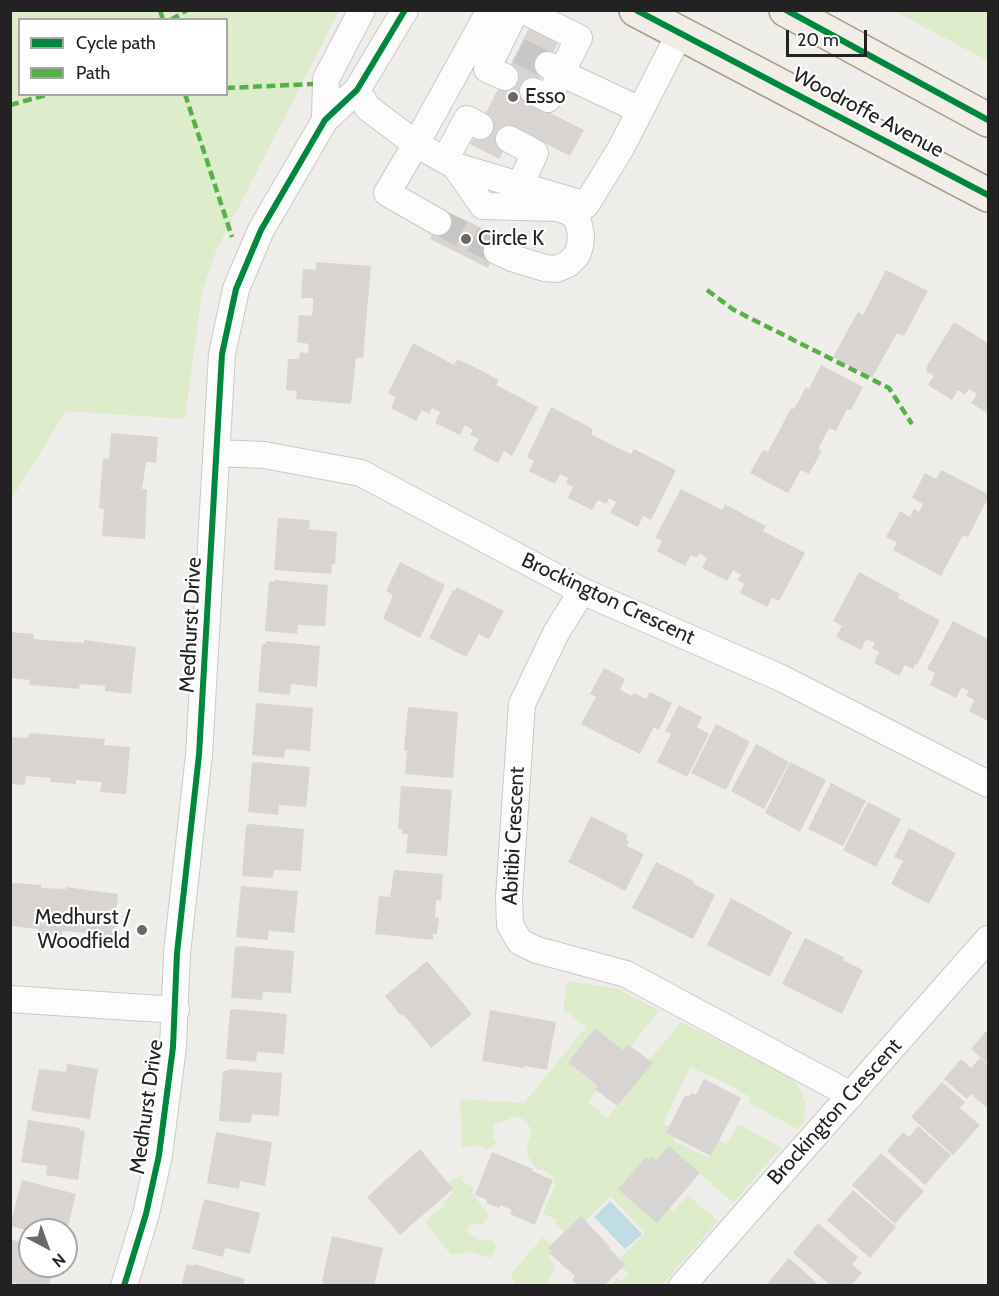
<!DOCTYPE html>
<html>
<head>
<meta charset="utf-8">
<style>
	body { margin:0 }
	#map { position:relative; width:999px; height:1296px; overflow:hidden; background:#f0eeeb; font-family:Cabin,sans-serif }
	canvas { display:block }
	.frame { position:absolute; inset:0; border:12px solid #222; pointer-events:none }
	.legend { position:absolute; left:18px; top:18px; width:210px; height:78px; box-sizing:border-box; background:#fff; border:2px solid #a7a7a7; margin:0; padding:8px 10px; list-style:none; font-size:18px; color:#222 }
	.legend li { display:flex; align-items:center; gap:12px; height:30px }
	.legend b { width:30px; border:2px solid #a7a7a7 }
	.north { position:absolute; left:18px; top:1218px; width:60px; height:60px; box-sizing:border-box; background:#fff; border:2px solid #a7a7a7; border-radius:50%; rotate:139deg; font-size:16px; font-weight:700; line-height:24px; text-align:center; color:#222 }
	.north::after { content:''; display:block; margin:auto; width:21px; height:27px; background:#6a6968; clip-path:polygon(50% 0,100% 100%,50% 72%,0 100%) }
	.scale { position:absolute; left:786px; top:30px; width:81px; height:27px; box-sizing:border-box; border:3px solid #222; border-top:0; padding-left:8px; font-size:18px; line-height:21px; white-space:nowrap; color:#222; -webkit-text-stroke:4px #fff; paint-order:stroke }
</style>
</head>
<body>
<div id="map">
<canvas width="999" height="1296"></canvas>
<div class="frame"></div>
<ul class="legend">
<li><b style="height:8px;background:#00873e"></b>Cycle path</li>
<li><b style="height:8px;background:#55b145"></b>Path</li>
</ul>
<div class="north">N</div>
<div class="scale">20 m</div>
</div>
<script>
const g = document.querySelector('canvas').getContext('2d');
g.lineJoin = 'round';
function fillPath(path, color) { g.fillStyle = color; g.fill(path, 'evenodd'); }
const poly = rows => new Path2D(rows.map(r => 'M' + r).join(''));
function stroke(path, color, width, dash) { g.strokeStyle = color; g.lineWidth = width; g.lineCap = dash ? 'butt' : 'round'; g.setLineDash(dash || []); g.stroke(path); }
function label(font, color, halo, rows, align = 'center') {
  g.font = font + ' Cabin,sans-serif'; g.lineWidth = 4.5; g.setLineDash([]); g.textBaseline = 'middle'; g.strokeStyle = halo; g.fillStyle = color; for (const [text, x, y, turn = 0] of rows) {
    g.save(); g.translate(x, y); g.rotate((+turn || 0) * Math.PI / 180); g.textAlign = isNaN(turn) ? turn : align; if (halo) g.strokeText(text, 0, 0); g.fillText(text, 0, 0); g.restore();
  }
}
const grass = poly([
	[11,10,339,11,216,251,202,292,185,419,66,411,11,500],
	[20,20,226,20,226,94,20,94],
	[894,11,988,11,988,61],
	[567,981,618,989,659,1010,631,1046,628,1044,623,1050,595,1028,568,1062,598,1086,595,1089,597,1090,588,1102,607,1118,652,1063,649,1060,681,1022,790,1077,801,1091,805,1102,805,1114,803,1122,797,1129,749,1103,750,1098,748,1096,735,1088,690,1067,663,1124,669,1127,666,1133,675,1138,674,1141,709,1158,719,1140,727,1144,736,1127,741,1125,781,1148,733,1203,669,1146,656,1160,649,1160,646,1157,672,1212,688,1195,718,1221,662,1285,610,1286,617,1278,621,1282,629,1274,622,1268,625,1265,619,1259,645,1233,611,1196,585,1221,580,1217,564,1232,555,1223,557,1220,543,1214,555,1185,553,1177,544,1170,537,1170,528,1156,527,1147,532,1131,526,1121,517,1116,493,1125,494,1140,496,1140,497,1143,486,1150,476,1145,462,1148,460,1099,524,1103,587,1026,578,1022,570,1013,563,1013],
	[463,1175,463,1182,474,1187,472,1193,489,1215,482,1224,471,1224,467,1230,470,1234,482,1241,492,1239,496,1245,491,1258,472,1252,451,1255,425,1222,445,1205,443,1202,452,1194,453,1189,448,1182],
	[543,1237,551,1245,548,1248,551,1252,549,1257,555,1264,553,1267,555,1271,550,1277,548,1285,516,1285,511,1274]
]);
const water = poly([
	[610,1201,642,1234,625,1249,594,1217]
]);
const building = poly([
	[529,28,558,43,528,102,584,130,570,156,515,128,499,159,470,144],
	[444,210,503,238,488,268,430,239],
	[316,262,371,266,363,358,356,358,351,404,296,399,297,391,286,390,288,359,299,359,300,352,308,353,309,344,297,342,298,330,299,315,312,316,313,307,313,298,301,298,303,269,316,270],
	[886,270,928,291,904,336,897,333,872,378,833,357,858,312,863,315],
	[954,322,988,343,988,414,971,403,977,394,969,389,965,395,958,390,952,400,928,385,934,376,926,371,928,364],
	[413,343,454,365,457,359,480,370,499,380,496,385,538,407,512,456,504,451,498,463,473,450,479,439,470,435,473,430,465,425,460,435,435,423,440,412,432,408,429,414,422,410,416,421,391,408,396,397,388,393],
	[821,365,863,387,851,410,847,409,836,431,829,428,818,449,822,451,809,474,801,470,788,493,750,473,763,450,768,452,791,408,794,409,806,387,809,389],
	[551,407,593,429,591,434,612,445,631,454,634,449,676,470,651,520,643,516,638,527,610,513,616,502,609,498,606,504,598,500,592,510,568,498,573,487,566,483,568,478,560,474,555,484,529,471,534,461,527,457],
	[111,433,158,437,156,463,146,462,142,489,147,489,145,539,102,536,104,509,99,508,101,484,103,458,109,459],
	[941,470,988,494,988,498,968,537,963,535,941,576,893,550,897,542,886,537,900,511,910,517,914,509,919,512,923,504,912,498,925,473,936,479],
	[681,489,722,510,725,504,747,516,766,526,763,531,805,553,779,601,772,598,767,607,740,593,744,584,738,580,741,575,733,570,727,581,702,568,707,558,699,553,697,558,691,555,685,566,657,551,662,541,656,538,658,532],
	[278,518,310,520,309,529,337,532,335,564,332,564,331,574,274,570],
	[400,562,445,585,420,638,383,619,393,595,386,591],
	[859,572,900,594,898,598,940,620,917,665,915,664,913,669,905,665,899,676,874,663,879,652,872,648,875,643,866,639,861,650,836,637,842,626,833,621],
	[274,580,328,585,325,626,298,625,297,634,265,631,269,581,274,582],
	[457,587,504,611,489,639,479,634,466,657,429,638,453,590,455,591],
	[953,621,988,639,988,721,969,711,974,700,966,696,969,691,962,687,956,698,930,685,935,673,927,669],
	[10,632,34,634,33,639,84,643,84,640,136,647,131,694,105,691,105,686,80,684,79,689,29,685,30,680,10,678],
	[266,641,320,646,317,687,291,684,290,695,258,692,262,644,266,644],
	[604,668,625,679,620,690,632,696,634,693,646,699,650,692,672,703,659,730,654,727,640,754,581,724,596,697,590,694],
	[256,703,313,708,310,751,285,749,284,758,252,755],
	[679,705,702,717,697,727,709,734,687,777,657,762,671,734,665,731],
	[408,707,458,712,453,778,405,774,407,751,404,751],
	[716,724,749,741,748,745,726,790,691,773],
	[29,733,105,739,104,745,130,747,126,794,100,792,102,782,76,780,76,784,50,782,51,778,26,776,25,785,10,784,10,737,28,738],
	[756,744,789,762,764,809,731,791],
	[256,762,310,767,306,807,279,805,278,815,248,812,252,763],
	[790,762,826,780,800,832,765,813],
	[831,783,866,801,843,846,808,829],
	[401,786,452,790,447,856,406,853,408,834,402,834,402,829,398,829],
	[868,802,901,819,876,867,843,850],
	[591,816,628,835,626,840,629,841,627,846,644,854,625,891,568,862],
	[251,824,304,829,301,871,274,870,273,878,242,876,246,825],
	[909,828,956,853,929,904,891,884,903,861,894,857],
	[656,862,695,882,694,884,715,895,693,939,632,908],
	[394,870,443,874,441,901,436,900,435,917,439,918,437,934,433,934,433,940,375,934,379,896,390,897],
	[16,883,42,885,41,888,66,889,66,887,118,894,114,941,87,939,88,933,62,931,62,936,38,934,38,929,10,926,10,884],
	[241,886,298,891,294,933,269,931,268,940,236,937],
	[731,898,792,932,770,977,707,945],
	[805,938,844,957,843,960,863,970,842,1014,782,984],
	[240,946,294,951,291,993,263,992,262,1000,231,998,235,947],
	[427,961,472,1014,431,1048,403,1014,401,1016,385,996],
	[234,1009,287,1014,284,1054,257,1052,256,1062,226,1059,230,1010],
	[490,1010,556,1022,547,1070,525,1066,524,1068,482,1061],
	[595,1028,623,1050,628,1044,653,1063,617,1106,595,1089,598,1086,568,1062],
	[988,1029,988,1064,971,1049],
	[980,1058,988,1065,988,1109,971,1094,967,1099,944,1079,961,1059,971,1068],
	[67,1064,98,1069,90,1119,31,1111,39,1069,66,1072],
	[228,1069,282,1073,279,1116,252,1114,251,1123,219,1121,223,1071,228,1071],
	[704,1079,741,1098,711,1156,666,1133,685,1095,689,1097,691,1093,696,1095],
	[942,1082,965,1102,960,1108,980,1125,953,1155,911,1117],
	[28,1120,80,1128,80,1130,85,1131,78,1180,46,1175,47,1166,21,1162],
	[918,1126,951,1155,925,1185,887,1151,903,1132,909,1137],
	[216,1132,272,1142,265,1186,240,1181,239,1189,207,1183],
	[669,1146,700,1173,657,1223,618,1189,646,1157,649,1160,652,1156,656,1160],
	[420,1149,453,1189,400,1235,367,1197],
	[492,1152,533,1169,532,1171,553,1180,535,1225,510,1214,512,1210,501,1205,499,1208,486,1203,487,1200,475,1195],
	[881,1153,924,1191,895,1224,852,1185],
	[22,1180,76,1194,67,1230,30,1231,10,1226],
	[853,1190,896,1227,870,1258,827,1220],
	[204,1199,260,1213,250,1254,225,1248,223,1257,192,1249],
	[581,1216,610,1247,609,1248,625,1265,604,1286,577,1286,572,1280,575,1276,549,1253,551,1252,548,1248],
	[818,1223,858,1257,852,1264,862,1273,851,1286,831,1286,793,1253],
	[332,1236,383,1248,374,1286,323,1286,324,1282,322,1281],
	[10,1239,30,1246,30,1266,55,1266,49,1286,17,1286,17,1284,10,1282],
	[789,1258,820,1286,765,1286],
	[187,1264,193,1266,194,1264,245,1279,243,1286,181,1286]
]);
const minorTunnel = poly([
	[519,51,547,65],
	[438,222,497,251]
]);
const minor = poly([
	[523,10,579,38,561,73,548,65],
	[505,77,487,69,516,10],
	[357,90,368,108,416,144,490,10],
	[533,91,548,99,561,73,640,110],
	[325,120,326,79,362,10],
	[509,139,535,153,520,185],
	[445,160,467,119,480,126],
	[455,166,483,206,557,208,572,213,578,221,581,235,580,246,577,255,568,264,556,269,545,268,512,258,497,251],
	[438,222,387,193,416,144,455,166,586,205,621,148,680,33],
	[217,453,264,455,361,473,582,591,781,678,988,784],
	[582,591,556,633,522,704,509,897,510,925,520,942,537,950,626,974,851,1095],
	[10,999,176,1010],
	[124,1286,146,1214,159,1155,173,1047,177,953,199,755,222,354,236,289,261,230,325,120,357,90,405,10],
	[682,1286,988,939]
]);
const major = poly([
	[636,10,988,195],
	[786,10,988,120]
]);
const quiet = poly([
	[160,10,163,20],
	[171,20,187,10],
	[226,88,313,84],
	[185,94,232,237],
	[10,105,50,94],
	[707,290,734,310,889,388,912,424]
]);
const cycleway = poly([
	[636,10,988,195],
	[786,10,988,120],
	[124,1286,146,1214,159,1155,173,1047,177,953,199,755,222,354,236,289,261,230,325,120,357,90,405,10]
]);
const markers = [
	[513,97,6,"#6a6968"],
	[466,239,6,"#6a6968"],
	[142,930,6,"#6a6968"]
];
const poiNames = [
	["Esso",525,97],
	["Circle K",478,239],
	["Medhurst /",130,918,"right"],
	["Woodfield",130,942,"right"]
];
const streetNames = [
	["Woodroffe Avenue",868,113,28],
	["Brockington Crescent",608,599,25],
	["Medhurst Drive",191,625,-87],
	["Abitibi Crescent",514,836,-87],
	["Medhurst Drive",147,1107,-82],
	["Brockington Crescent",835,1112,-48]
];
fillPath(grass, '#ddeccb');
fillPath(water, '#bfdbe3');
fillPath(building, '#d7d4d2');
stroke(minorTunnel, '#c7c5c3', 26, [26, 13]);
stroke(minor, '#c9c8c7', 28);
stroke(major, '#a79c86', 36);
stroke(minor, '#fdfcfc', 26);
stroke(major, '#f3ede7', 33);
stroke(quiet, '#55b145', 4.5, [9, 4.5]);
stroke(cycleway, '#00873e', 6);
for (const [x, y, r, color] of markers) { const dot = new Path2D(); dot.arc(x, y, r, 0, 2 * Math.PI); g.fillStyle = color; g.fill(dot); stroke(dot, '#fff', 2); }
label('21px', '#222', '#fff', poiNames, 'left');
label('21px', '#222', '#fff', streetNames);
</script>
</body>
</html>
